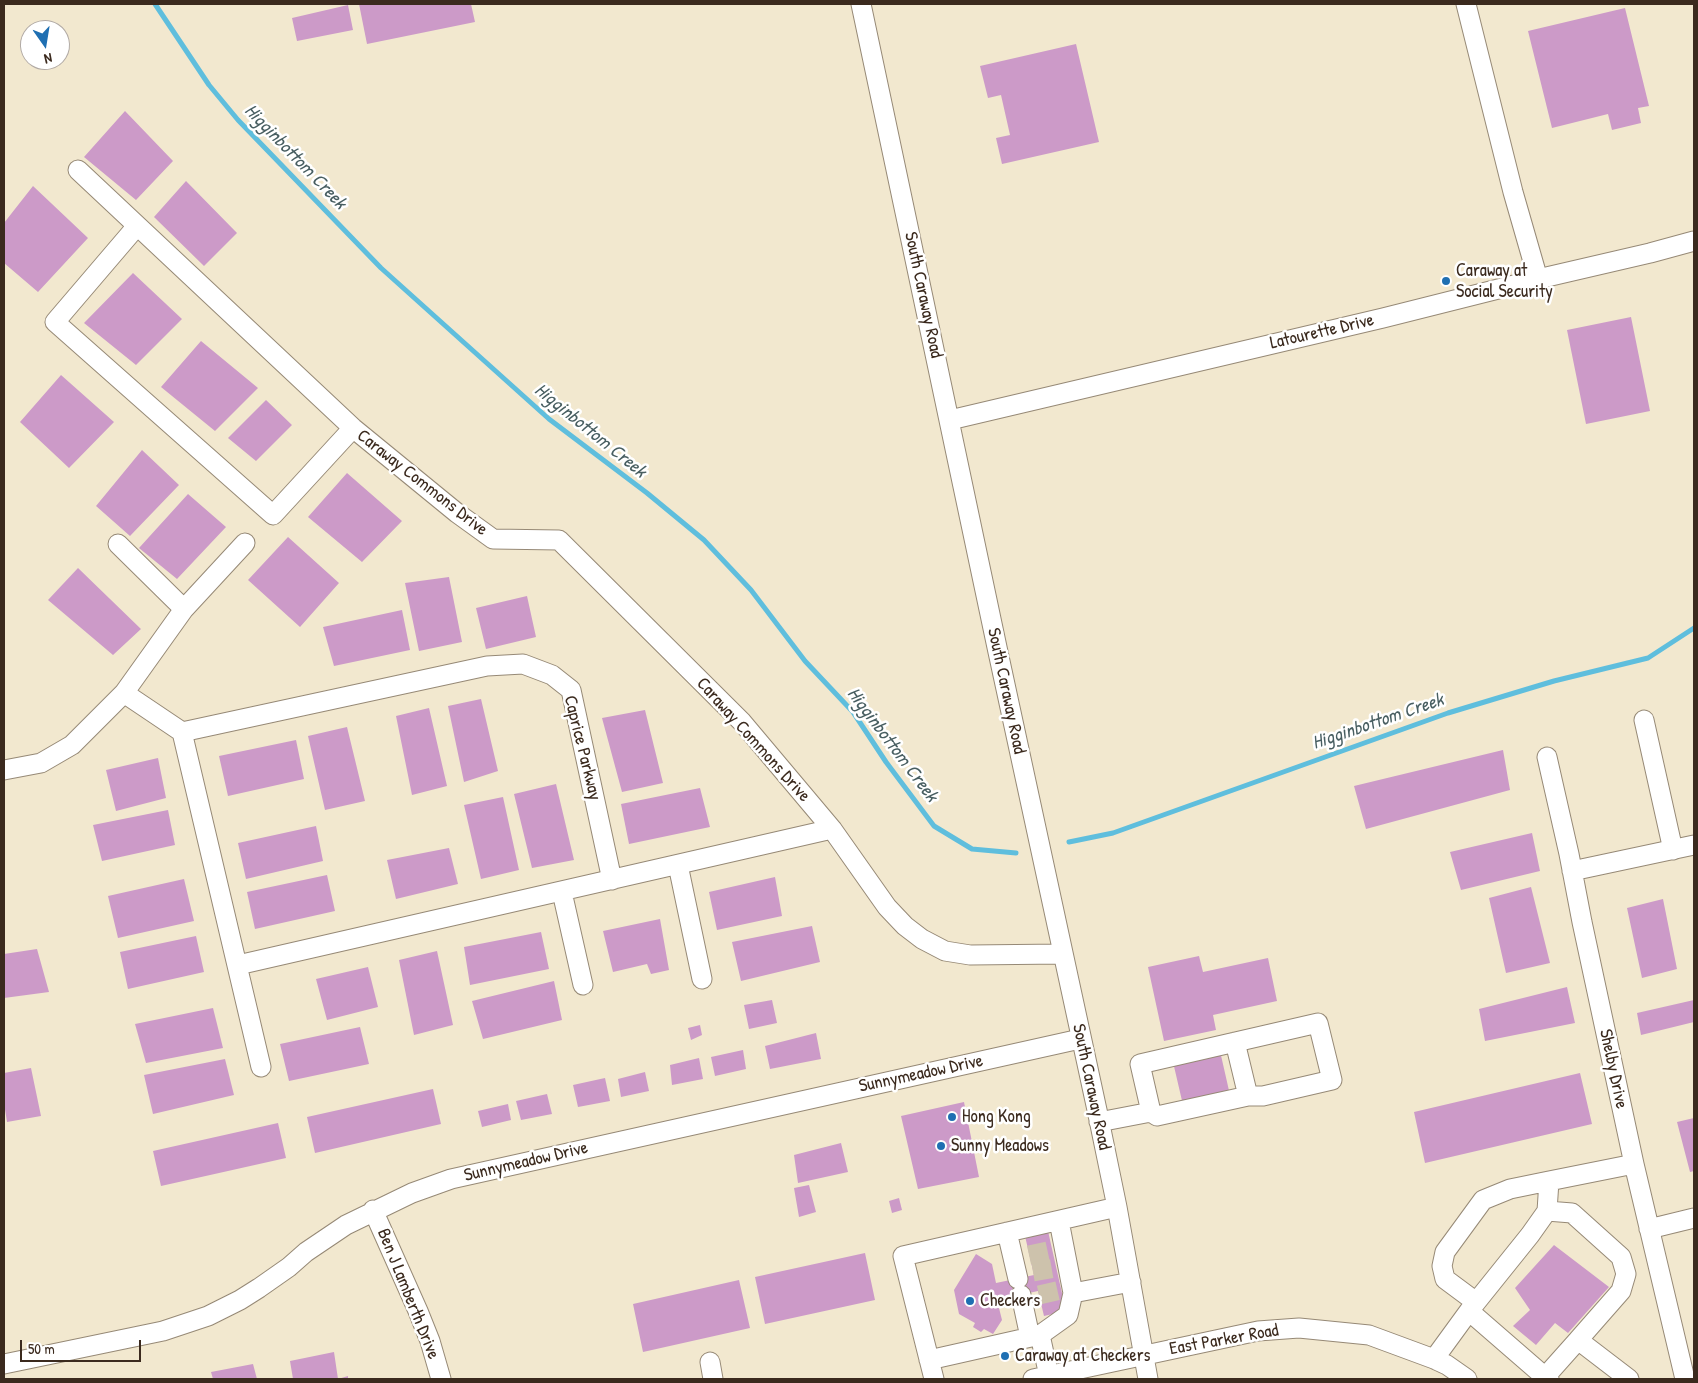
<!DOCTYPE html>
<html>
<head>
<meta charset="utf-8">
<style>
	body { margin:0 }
	#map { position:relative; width:1698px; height:1383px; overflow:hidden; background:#f2e8cf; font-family:"Patrick Hand",sans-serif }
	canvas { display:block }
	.frame { position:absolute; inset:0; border:5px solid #3b2a1e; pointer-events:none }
	.north { position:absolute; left:20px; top:20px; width:50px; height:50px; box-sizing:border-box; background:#fff; border:1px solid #b1aaa5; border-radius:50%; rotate:167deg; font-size:14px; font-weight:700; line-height:20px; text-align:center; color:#3b2a1e }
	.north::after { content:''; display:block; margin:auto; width:18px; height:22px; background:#1f6fb2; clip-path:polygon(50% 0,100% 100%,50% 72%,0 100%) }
	.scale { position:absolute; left:20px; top:1340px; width:121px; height:22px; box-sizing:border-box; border:2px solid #3b2a1e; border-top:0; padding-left:6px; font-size:15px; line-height:18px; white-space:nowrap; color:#3b2a1e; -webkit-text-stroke:4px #fff; paint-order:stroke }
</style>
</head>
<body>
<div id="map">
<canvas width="1698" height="1383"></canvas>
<div class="frame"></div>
<div class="north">N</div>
<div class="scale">50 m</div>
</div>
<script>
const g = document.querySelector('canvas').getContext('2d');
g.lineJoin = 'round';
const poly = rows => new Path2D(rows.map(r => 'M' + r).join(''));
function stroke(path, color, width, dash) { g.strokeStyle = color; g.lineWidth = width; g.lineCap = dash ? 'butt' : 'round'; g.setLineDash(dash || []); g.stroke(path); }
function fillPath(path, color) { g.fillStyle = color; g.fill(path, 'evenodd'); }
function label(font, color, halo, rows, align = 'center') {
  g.font = font + ' "Patrick Hand",sans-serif'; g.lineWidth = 5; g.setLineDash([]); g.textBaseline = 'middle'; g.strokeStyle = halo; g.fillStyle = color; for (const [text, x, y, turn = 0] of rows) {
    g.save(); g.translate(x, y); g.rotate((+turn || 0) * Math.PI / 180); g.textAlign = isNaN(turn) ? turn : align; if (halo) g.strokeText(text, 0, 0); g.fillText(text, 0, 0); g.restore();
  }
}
const stream = poly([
	[155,4,209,85,238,120,381,268,549,419,647,493,704,540,751,590,805,661,853,712,886,762,934,826,972,849,1016,853],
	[1069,842,1113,833,1448,713,1554,681,1648,658,1694,628]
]);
const building = poly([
	[359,4,471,4,475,22,367,44],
	[348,5,353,30,297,41,292,18],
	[1625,8,1649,106,1638,108,1641,123,1612,130,1608,114,1552,128,1528,31],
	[1076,44,1099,142,1002,164,996,138,1010,135,1001,95,988,98,980,66],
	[125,111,173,161,136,200,84,157],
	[186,181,237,233,204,266,154,217],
	[33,186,88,238,38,292,4,263,4,223],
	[133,273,182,319,136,365,84,323],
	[1631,317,1650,411,1586,424,1567,330],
	[201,341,258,388,215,431,161,387],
	[61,375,114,422,69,468,20,422],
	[266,400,292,425,256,461,228,438],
	[142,450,179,485,130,536,96,506],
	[347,473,402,521,362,562,308,517],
	[188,494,226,527,177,579,139,548],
	[288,537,339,583,300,627,248,580],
	[78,568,141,629,113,655,48,600],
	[449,577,462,642,419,651,405,583],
	[527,596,536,637,486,649,476,608],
	[402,610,410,650,334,666,323,627],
	[481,699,498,771,464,782,448,706],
	[429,708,447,786,412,795,396,716],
	[645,710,663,783,622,792,602,718],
	[347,727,365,801,325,810,308,736],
	[296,740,304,779,228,796,219,756],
	[1503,750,1510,790,1366,829,1354,786],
	[158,758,166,798,116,811,106,770],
	[556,784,574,860,532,868,514,794],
	[700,788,710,827,629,844,621,804],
	[503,797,519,870,481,879,464,805],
	[168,810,175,845,102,861,93,825],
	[316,826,323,861,246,879,238,843],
	[1532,833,1540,871,1461,890,1450,852],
	[449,848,458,884,396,899,387,860],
	[327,875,335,911,255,929,247,892],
	[775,877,782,916,717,930,709,892],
	[184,879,194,921,118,938,108,896],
	[1531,887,1550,963,1506,973,1489,898],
	[1663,899,1677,969,1642,978,1627,908],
	[660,919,669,970,651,974,647,964,613,972,603,931],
	[812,926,820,962,741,981,732,942],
	[541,932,549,969,470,985,464,947],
	[196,936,204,972,128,989,120,952],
	[37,949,49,992,4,998,4,954],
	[437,951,453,1025,414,1035,399,960],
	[1199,956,1203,972,1268,958,1277,1001,1213,1015,1216,1030,1164,1041,1148,967],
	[368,967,378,1007,327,1020,316,979],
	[554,981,562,1020,483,1039,472,1001],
	[1567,987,1575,1023,1485,1041,1479,1009],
	[772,1000,777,1023,749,1029,744,1005],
	[1694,1000,1694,1022,1641,1035,1637,1013],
	[213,1008,223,1048,146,1063,135,1024],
	[700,1025,702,1035,691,1040,688,1028],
	[360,1027,369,1064,289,1081,280,1044],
	[816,1033,821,1059,770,1069,765,1046],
	[743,1050,746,1069,715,1076,711,1057],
	[1220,1051,1230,1095,1183,1105,1173,1062],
	[699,1058,703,1079,672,1085,670,1065],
	[225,1059,234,1095,153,1114,144,1075],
	[31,1068,41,1116,7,1122,4,1103,4,1073],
	[645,1072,649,1091,621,1097,618,1079],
	[1580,1073,1592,1124,1425,1163,1414,1112],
	[605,1078,610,1101,578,1107,573,1085],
	[433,1089,441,1124,315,1153,307,1117],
	[547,1094,552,1114,521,1120,516,1101],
	[964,1102,979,1177,918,1189,901,1116],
	[508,1104,511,1120,482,1127,478,1111],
	[1694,1118,1694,1171,1690,1172,1677,1122],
	[278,1123,286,1158,161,1186,153,1151],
	[841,1143,848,1172,798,1183,794,1155],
	[809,1185,816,1212,799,1217,794,1188],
	[899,1198,902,1210,892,1213,889,1201],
	[1048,1231,1066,1311,1044,1316,1038,1291,997,1300,1002,1320,993,1334,984,1329,981,1332,973,1327,975,1323,959,1314,954,1290,976,1254,992,1264,996,1283,1034,1275,1025,1236],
	[1554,1245,1609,1287,1568,1333,1555,1323,1536,1345,1513,1326,1530,1310,1515,1288],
	[865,1253,875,1300,765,1324,755,1277],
	[739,1280,750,1328,643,1352,633,1304],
	[334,1352,338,1379,348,1376,348,1379,293,1379,290,1361],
	[253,1364,257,1379,213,1379,211,1372]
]);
const minorTunnel = poly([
	[1029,1255,1052,1250],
	[1033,1272,1056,1268],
	[1039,1295,1061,1290]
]);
const minor = poly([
	[861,4,998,652,1097,1110,1117,1207,1148,1379],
	[1466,4,1513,192,1538,279],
	[78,170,353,428,457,513,493,539,559,540,742,722,832,829,887,907,905,926,922,939,945,951,970,955,1062,954],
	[137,226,55,322,273,515,353,428],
	[950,420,1383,318,1538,279,1650,253,1694,241],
	[118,544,184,609],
	[124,693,182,732,487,666,523,664,552,675,571,690,612,880],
	[1644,720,1673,850],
	[182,732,261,1067],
	[1547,757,1569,854,1582,922,1634,1164,1685,1379],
	[4,770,41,763,72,745,124,693,184,609,245,543],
	[678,865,702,979],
	[1572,871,1694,845],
	[562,892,583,985],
	[238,965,832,829],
	[1235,1042,1248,1096],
	[1099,1122,1151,1112,1140,1064,1318,1023,1332,1080,1263,1096,1248,1096,1157,1116,1151,1112],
	[373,1210,418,1311,430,1341,441,1379],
	[1547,1211,1572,1213,1621,1257,1626,1274,1621,1291,1578,1340],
	[1059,1221,1073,1293,1131,1282],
	[1649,1229,1694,1218],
	[1007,1232,1018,1279],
	[1021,1295,1030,1337],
	[1476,1302,1445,1279,1442,1266,1445,1252,1483,1200,1510,1189,1549,1181],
	[1469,1311,1530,1235,1547,1211,1549,1181,1634,1164],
	[1040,1335,1049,1376],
	[1434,1359,1469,1311,1545,1377,1544,1379],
	[929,1360,1040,1335,1068,1315,1073,1293],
	[710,1362,713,1379],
	[4,1364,163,1331,208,1316,240,1300,259,1288,289,1267,306,1252,346,1225,412,1193,451,1179,1080,1039],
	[934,1379,903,1256,1117,1207],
	[1033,1379,1258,1331,1299,1328,1369,1335,1434,1359,1447,1365,1467,1379],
	[1549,1379,1545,1377,1578,1340,1629,1379]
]);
const markers = [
	[1446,281,5,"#1f6fb2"],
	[952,1117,5,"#1f6fb2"],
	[941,1146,5,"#1f6fb2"],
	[970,1301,5,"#1f6fb2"],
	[1005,1356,5,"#1f6fb2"]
];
const poiNames = [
	["Caraway at",1456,271],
	["Social Security",1456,292],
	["Hong Kong",962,1117],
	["Sunny Meadows",951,1146],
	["Checkers",980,1301],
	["Caraway at Checkers",1015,1356]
];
const streetNames = [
	["South Caraway Road",923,295,78],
	["Latourette Drive",1322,332,-13],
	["Caraway Commons Drive",422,483,38],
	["South Caraway Road",1006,691,78],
	["Caraway Commons Drive",753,740,48],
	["Caprice Parkway",582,748,76],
	["Shelby Drive",1613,1069,78],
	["Sunnymeadow Drive",921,1074,-12],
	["South Caraway Road",1091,1087,78],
	["Sunnymeadow Drive",526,1162,-13],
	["Ben J Lamberth Drive",408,1294,68],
	["East Parker Road",1224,1340,-10]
];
const waterNames = [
	["Higginbottom Creek",295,157,46],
	["Higginbottom Creek",590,431,39],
	["Higginbottom Creek",1378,722,-19],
	["Higginbottom Creek",892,745,53]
];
stroke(stream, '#5fbedd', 5);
fillPath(building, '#cc9ac8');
stroke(minorTunnel, '#cdc2ac', 19, [19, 9]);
stroke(minor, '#968976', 21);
stroke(minor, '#fff', 19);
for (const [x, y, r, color] of markers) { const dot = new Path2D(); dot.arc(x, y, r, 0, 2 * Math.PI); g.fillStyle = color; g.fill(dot); stroke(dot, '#fff', 2); }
label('18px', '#3b2a1e', '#fff', poiNames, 'left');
label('18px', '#3b2a1e', '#fff', streetNames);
label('italic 19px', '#485e61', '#fff', waterNames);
</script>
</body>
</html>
